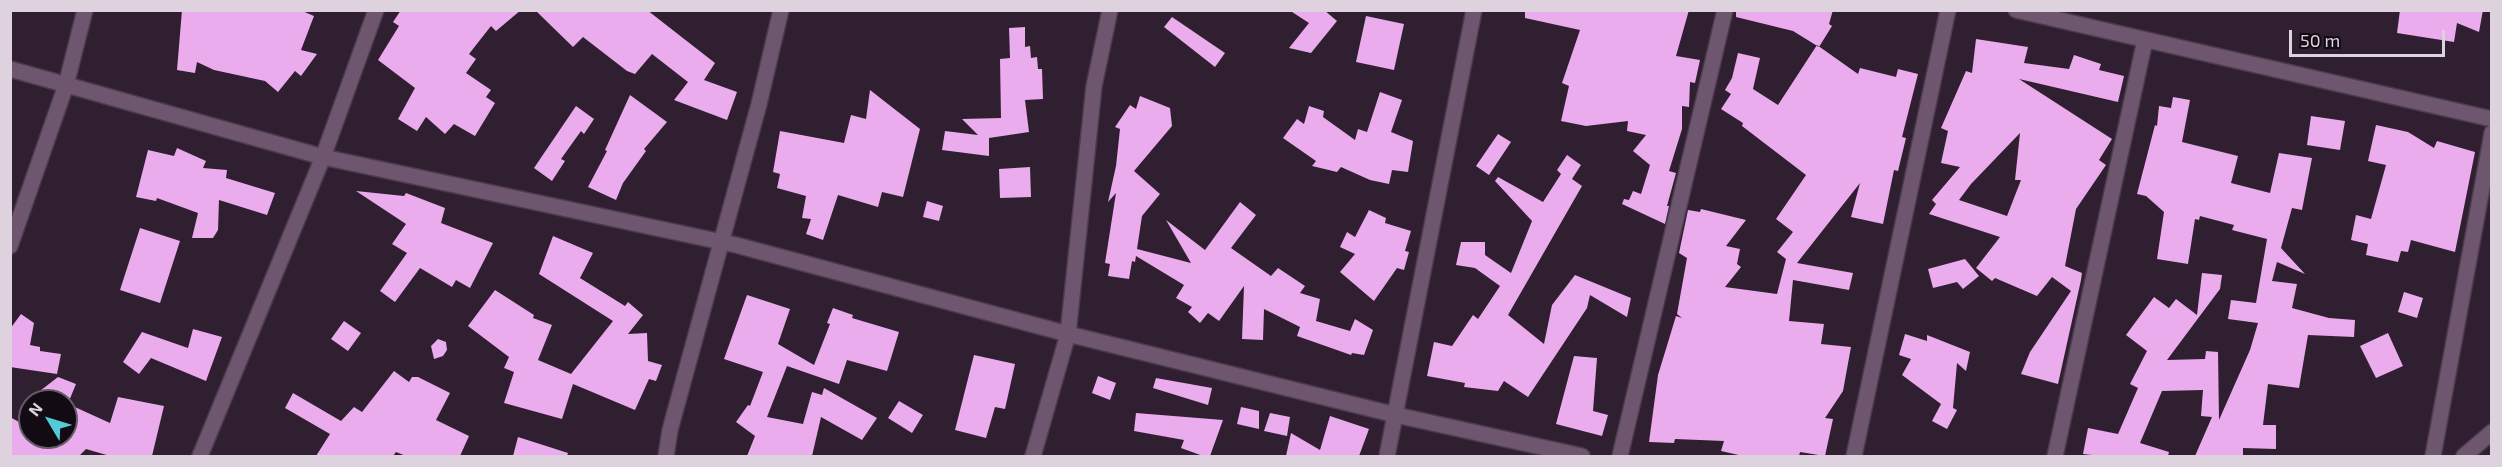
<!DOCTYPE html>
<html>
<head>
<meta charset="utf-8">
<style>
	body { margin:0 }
	#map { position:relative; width:2502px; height:467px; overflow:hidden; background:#301e31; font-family:"Exo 2",sans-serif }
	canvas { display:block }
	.frame { position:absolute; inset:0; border:12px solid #ded2de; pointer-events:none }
	.north { position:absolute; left:18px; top:389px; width:60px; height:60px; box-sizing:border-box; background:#130b14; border:2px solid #645b65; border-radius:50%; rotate:308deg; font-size:16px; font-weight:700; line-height:24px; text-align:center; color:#ded2de }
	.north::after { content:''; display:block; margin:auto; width:21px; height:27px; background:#52cbd7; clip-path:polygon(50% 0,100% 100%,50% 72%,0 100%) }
	.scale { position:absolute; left:2289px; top:30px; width:156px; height:27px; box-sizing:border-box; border:3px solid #ded2de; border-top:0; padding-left:8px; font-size:18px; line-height:21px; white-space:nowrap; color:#ded2de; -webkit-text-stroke:4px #130b14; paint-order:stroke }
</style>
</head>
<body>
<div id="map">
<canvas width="2502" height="467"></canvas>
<div class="frame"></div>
<div class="north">N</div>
<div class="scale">50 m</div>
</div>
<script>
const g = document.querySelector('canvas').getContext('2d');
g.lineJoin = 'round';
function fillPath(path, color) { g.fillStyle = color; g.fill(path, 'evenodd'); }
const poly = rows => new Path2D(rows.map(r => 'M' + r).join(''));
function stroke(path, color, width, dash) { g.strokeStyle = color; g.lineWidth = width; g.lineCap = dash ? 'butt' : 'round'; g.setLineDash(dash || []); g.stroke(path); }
const building = poly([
	[182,10,300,10,314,16,301,50,317,54,301,76,295,71,278,92,265,81,214,70,197,62,195,73,177,70],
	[401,10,521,10,496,31,491,26,469,54,476,59,466,73,491,90,486,97,495,103,475,136,454,124,445,134,426,117,417,131,398,119,415,88,378,60,399,26,393,22],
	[535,10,647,10,715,63,704,80,737,92,727,120,674,100,688,82,652,54,635,74,627,71,583,37,573,47],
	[1289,10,1324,10,1337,21,1311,53,1289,48,1309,23],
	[1525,10,1689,10,1676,56,1700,60,1695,83,1690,82,1689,107,1682,106,1682,129,1669,171,1676,173,1667,206,1669,206,1665,224,1622,204,1624,199,1629,200,1633,191,1641,194,1650,165,1633,151,1646,135,1627,131,1628,121,1586,126,1561,121,1569,86,1562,83,1580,30,1525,18],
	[1736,10,1833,10,1829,24,1832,26,1819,47,1793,31,1736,17],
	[2400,10,2483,10,2479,32,2457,23,2454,42,2397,33],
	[1366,16,1404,24,1394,70,1356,62],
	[1172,17,1225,53,1215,67,1164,27],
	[1025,27,1025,47,1030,46,1031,58,1037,57,1038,69,1042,69,1043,99,1025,100,1029,132,989,138,989,156,942,150,945,131,978,135,962,119,1001,118,1000,59,1010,58,1009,28],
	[1976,39,2028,47,2024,63,2069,69,2074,55,2101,64,2099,70,2124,76,2118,102,2019,79,2112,139,2099,160,2106,165,2076,209,2065,266,2082,273,2081,280,2058,384,2021,374,2030,352,2071,291,2052,277,2037,296,1995,278,1992,281,1976,268,2000,237,1929,214,1936,204,1932,200,1960,167,1941,163,1948,131,1941,128,1966,71,1972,73],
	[2020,133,2015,180,2021,180,2007,216,1959,200,1971,184],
	[1817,45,1858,74,1860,68,1896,77,1898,69,1918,74,1902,137,1906,138,1898,171,1894,170,1883,224,1851,217,1860,183,1797,263,1853,273,1849,290,1793,280,1789,321,1824,324,1821,344,1851,347,1843,391,1825,418,1833,419,1825,456,1800,452,1799,456,1743,456,1721,451,1724,441,1675,439,1674,443,1649,442,1658,375,1676,316,1682,318,1677,314,1687,258,1679,253,1688,210,1700,212,1701,209,1746,220,1726,246,1740,249,1737,264,1741,267,1725,287,1777,294,1786,259,1777,252,1793,232,1776,219,1806,175,1742,126,1743,123,1721,109,1731,94,1725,90,1732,78,1738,53,1760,58,1753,89,1778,105],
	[870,90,920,129,903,197,882,192,878,207,838,195,823,240,806,234,811,219,802,218,806,196,777,188,780,174,773,172,780,131,844,143,851,115,866,119],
	[1380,92,1402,100,1391,132,1413,141,1408,172,1392,170,1389,184,1370,180,1341,167,1337,172,1312,166,1316,161,1283,138,1297,119,1304,124,1309,106,1324,111,1323,117,1355,140,1358,129,1367,132],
	[630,95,667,122,644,149,646,151,623,183,616,200,588,187,607,151,605,150],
	[1140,96,1170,108,1172,126,1134,171,1160,194,1142,216,1137,249,1191,263,1166,220,1205,250,1240,202,1256,215,1231,248,1271,276,1278,268,1305,286,1300,293,1320,299,1316,321,1350,331,1355,319,1373,330,1364,355,1352,353,1351,355,1297,336,1300,327,1264,309,1263,340,1242,339,1244,286,1219,321,1208,313,1200,323,1188,312,1192,307,1176,298,1184,285,1136,256,1135,262,1132,261,1129,279,1108,276,1110,264,1105,263,1116,193,1108,202,1116,166,1120,129,1115,127,1130,105,1136,109],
	[2173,97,2190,100,2182,142,2238,156,2231,183,2270,193,2279,153,2312,158,2302,210,2292,208,2281,248,2305,274,2277,262,2272,281,2297,284,2292,308,2329,318,2355,320,2354,337,2308,335,2299,388,2268,384,2263,425,2276,425,2276,449,2243,448,2243,456,2195,456,2212,417,2201,416,2203,390,2162,391,2140,443,2169,452,2168,456,2101,456,2083,454,2088,428,2118,434,2138,388,2130,384,2147,351,2126,335,2154,297,2169,308,2176,299,2197,315,2202,273,2222,275,2220,289,2167,360,2205,359,2206,351,2218,352,2219,420,2250,350,2258,323,2228,319,2231,300,2256,303,2267,239,2232,230,2234,225,2200,216,2199,220,2195,219,2188,264,2157,259,2164,212,2146,196,2137,194,2155,125,2157,126,2159,106,2171,108],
	[576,106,594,119,584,134,581,131,561,159,565,161,552,181,534,168],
	[2311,116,2345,121,2340,150,2307,145],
	[2376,125,2408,132,2434,148,2437,141,2475,152,2455,252,2411,240,2408,252,2401,251,2398,262,2366,255,2368,244,2351,240,2356,215,2371,219,2386,165,2368,161],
	[1498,134,1511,142,1489,175,1476,166],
	[177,148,206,161,203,168,227,170,226,178,275,193,267,215,219,200,218,230,213,238,192,238,198,213,157,198,156,201,136,197,148,150,174,156],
	[1567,155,1581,165,1572,179,1582,186,1508,315,1544,344,1552,305,1575,275,1631,298,1627,317,1590,295,1587,308,1528,397,1504,381,1498,391,1464,387,1465,383,1427,376,1434,342,1452,346,1473,315,1478,319,1500,286,1475,268,1456,265,1461,242,1485,242,1485,255,1511,273,1532,221,1495,181,1498,177,1543,202,1561,174,1557,170],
	[1030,167,1031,197,1000,198,999,169],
	[356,191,404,196,406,193,445,208,441,223,493,243,470,288,456,280,452,287,420,268,395,302,380,291,407,253,392,244,406,224],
	[927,201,943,206,939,221,923,217],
	[1369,210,1386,218,1385,223,1411,231,1405,251,1409,252,1404,270,1397,268,1374,301,1340,272,1355,254,1340,247,1347,232,1355,237],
	[140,228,180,241,160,303,120,290],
	[553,236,593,253,580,278,625,306,628,302,643,315,628,334,647,333,648,361,662,365,656,381,649,379,635,410,573,384,562,419,504,403,514,372,504,368,509,357,468,326,495,290,534,315,533,318,552,325,538,360,571,374,613,321,539,274],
	[1965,259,1979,276,1963,289,1957,282,1933,288,1928,269],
	[2404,292,2423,298,2417,318,2398,312],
	[747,295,790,309,778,344,814,365,830,324,827,323,833,308,853,315,852,318,899,332,887,371,847,360,839,384,787,366,767,417,803,424,812,392,822,395,824,388,877,418,862,440,821,417,812,456,747,456,755,436,736,422,748,405,750,406,763,372,724,359],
	[21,314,34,323,30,345,40,347,40,351,61,354,57,374,10,367,10,329],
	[344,321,361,333,348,351,331,339],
	[193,329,222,337,206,381,151,358,139,374,123,362,142,332,188,348],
	[2388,333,2403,366,2376,378,2360,346],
	[1905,334,1927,341,1927,335,1970,352,1966,371,1957,363,1953,408,1957,410,1947,429,1932,421,1941,404,1902,375,1911,359,1899,355],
	[438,339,446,342,447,350,443,356,434,359,431,346],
	[974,355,1015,364,1005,409,995,407,986,438,955,430],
	[1574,356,1597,358,1593,411,1608,415,1602,436,1556,424],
	[394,371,409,382,412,377,418,377,450,393,436,420,469,436,460,456,406,456,396,452,393,456,316,456,330,434,285,408,293,393,341,421,354,407,362,412],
	[1098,376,1116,383,1110,400,1092,393],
	[58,377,76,384,69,401,27,401],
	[1156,378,1212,388,1208,405,1153,388],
	[118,397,164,406,152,456,110,456,86,449,79,456,10,456,10,417,30,428,30,437,66,437,66,403,110,423],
	[899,401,923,415,912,433,888,418],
	[1241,407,1259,411,1259,429,1237,424],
	[1136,413,1223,420,1210,456,1203,456,1181,448,1184,440,1134,431],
	[1270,413,1290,417,1287,436,1264,431],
	[1330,416,1369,429,1359,456,1286,456,1291,433,1320,450],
	[518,437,568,453,567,456,513,456]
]);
const minor = poly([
	[2016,10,2492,119],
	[10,69,323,157,736,245,1068,334,1396,415,1582,456],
	[10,246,66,85,85,10],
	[200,456,323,157,376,10],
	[666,456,670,430,759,104,781,10],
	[1033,456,1068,334,1094,86,1110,10],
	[1387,456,1474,10],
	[1620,456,1725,10],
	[1854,456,1948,10],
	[2055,456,2145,40],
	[2433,456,2492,133],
	[2464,456,2492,432]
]);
fillPath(building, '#eaaced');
stroke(minor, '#4c3b4d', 18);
stroke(minor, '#6e566f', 15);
</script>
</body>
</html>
